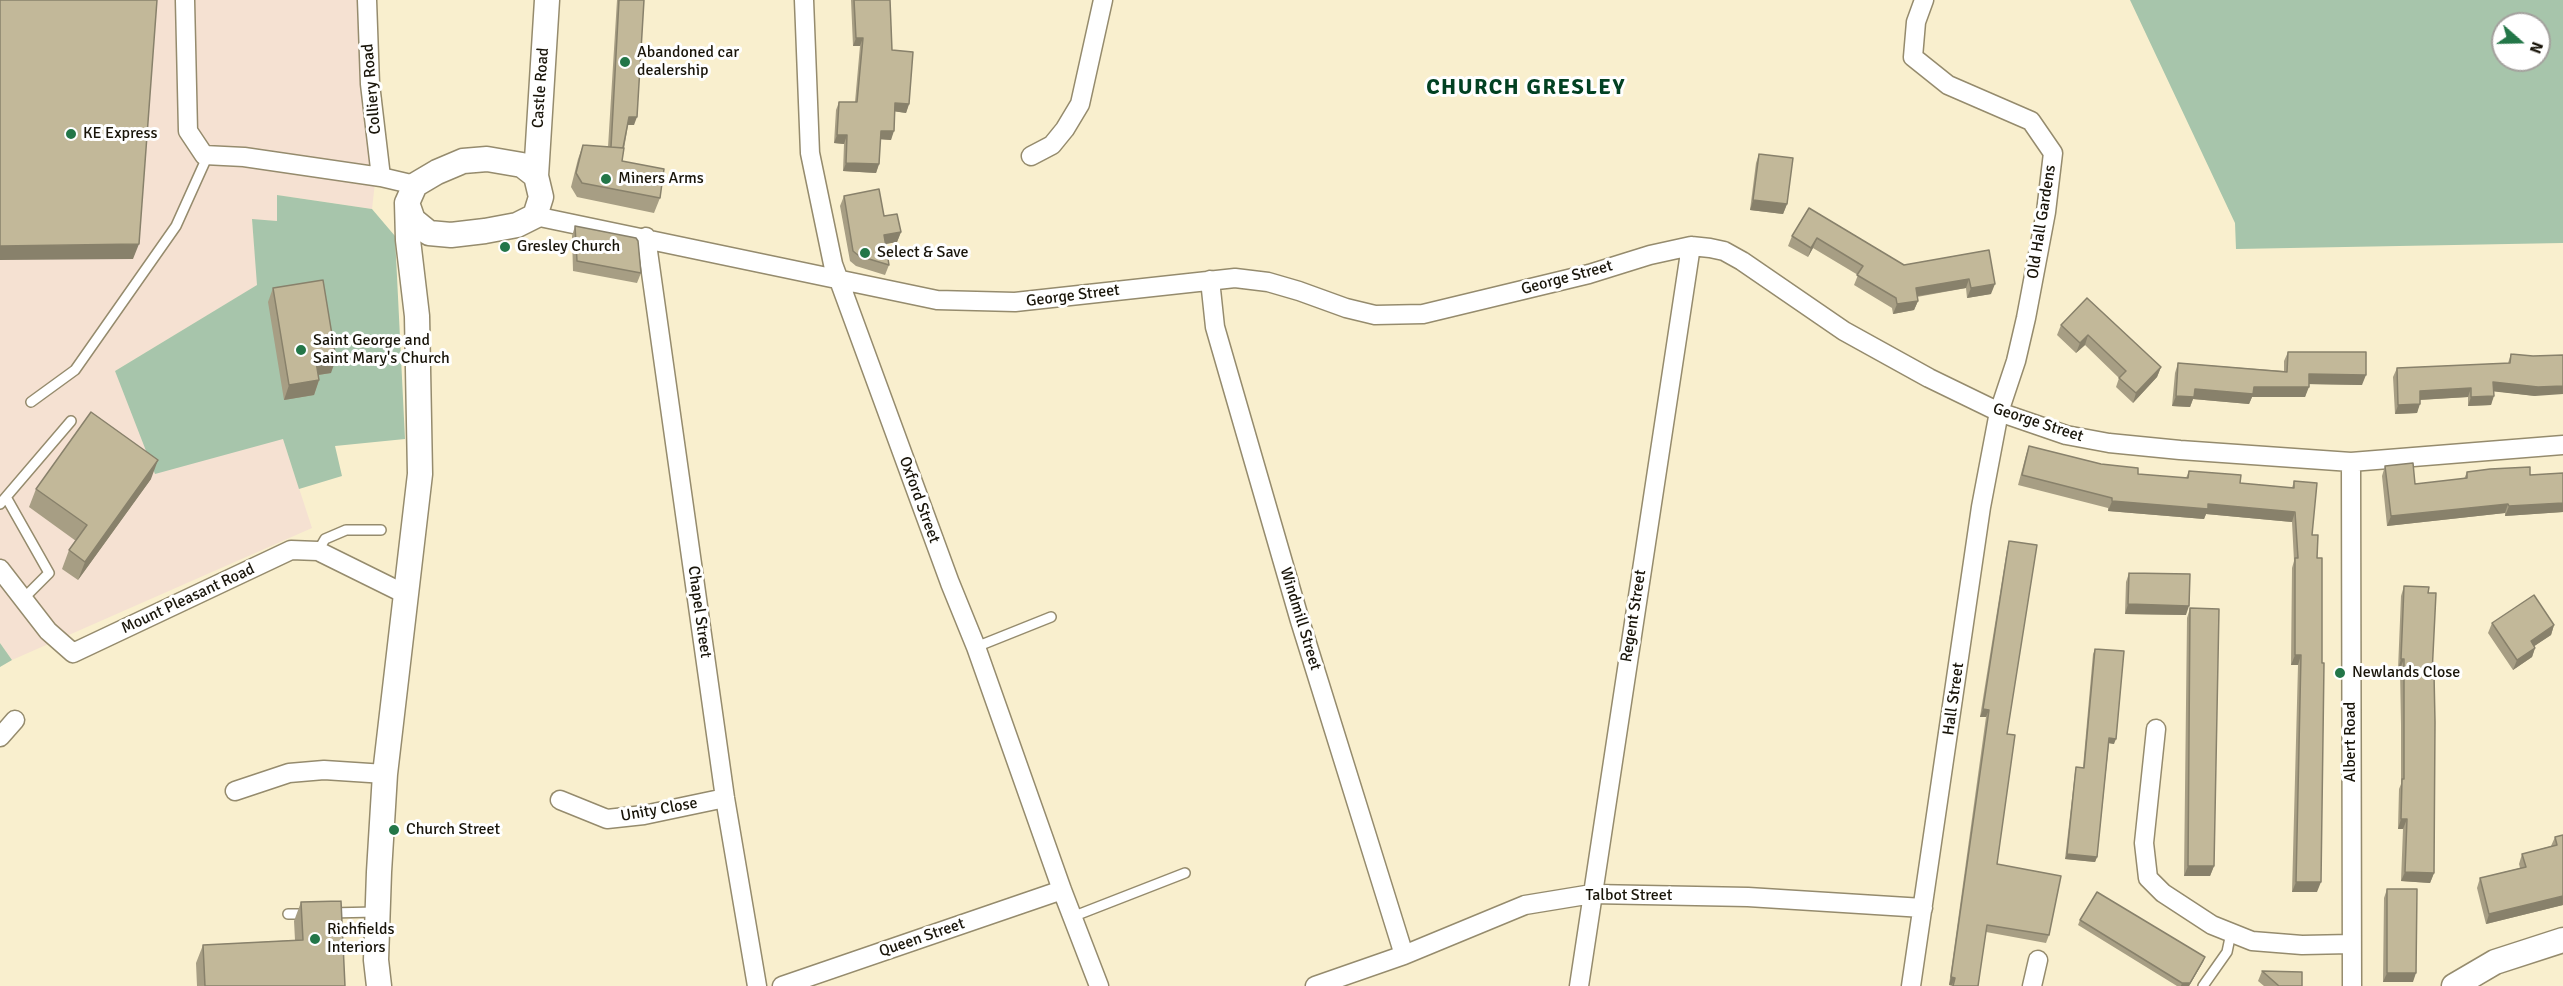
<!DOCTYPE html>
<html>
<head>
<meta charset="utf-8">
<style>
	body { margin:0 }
	#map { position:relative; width:2563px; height:986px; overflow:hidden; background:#f9efce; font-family:Signika,sans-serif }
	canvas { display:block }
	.north { position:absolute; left:2491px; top:12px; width:60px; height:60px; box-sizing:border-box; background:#fff; border:2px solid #a3a19d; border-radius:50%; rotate:110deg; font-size:16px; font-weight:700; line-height:24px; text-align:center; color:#19150a }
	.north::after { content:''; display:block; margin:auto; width:21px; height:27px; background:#237648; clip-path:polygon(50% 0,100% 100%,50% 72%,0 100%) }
</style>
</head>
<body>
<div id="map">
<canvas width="2563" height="986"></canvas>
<div class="north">N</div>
</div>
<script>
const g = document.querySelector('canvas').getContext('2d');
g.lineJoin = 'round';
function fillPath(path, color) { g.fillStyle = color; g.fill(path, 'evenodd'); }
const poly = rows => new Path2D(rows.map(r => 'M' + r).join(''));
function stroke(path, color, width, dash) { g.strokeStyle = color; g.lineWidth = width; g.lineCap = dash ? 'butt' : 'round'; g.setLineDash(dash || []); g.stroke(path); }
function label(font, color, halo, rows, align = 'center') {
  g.font = font + ' Signika,sans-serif'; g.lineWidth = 6; g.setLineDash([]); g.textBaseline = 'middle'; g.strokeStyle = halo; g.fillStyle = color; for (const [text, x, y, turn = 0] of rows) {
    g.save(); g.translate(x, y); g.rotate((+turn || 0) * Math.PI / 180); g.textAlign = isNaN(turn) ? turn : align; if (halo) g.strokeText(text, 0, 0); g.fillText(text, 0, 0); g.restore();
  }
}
const industrial = poly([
	[0,0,375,0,379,148,372,209,277,195,277,221,252,220,258,285,115,371,283,439,312,528,12,660,0,643]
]);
const green = poly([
	[2130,0,2563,0,2563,243,2236,249,2235,223],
	[2503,24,2539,24,2539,60,2503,60],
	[277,195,372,209,395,236,405,439,335,446,342,476,299,489,283,439,155,474,115,371,257,285,252,219,277,221],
	[0,643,12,660,0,667]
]);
const service = poly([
	[31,402,75,370,176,226,208,155],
	[6,497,49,573,23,599],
	[0,504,71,421],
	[318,551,325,539,346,530,381,530],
	[976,647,1051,617],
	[329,913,376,912],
	[288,914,307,914],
	[1072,917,1185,873],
	[2203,986,2227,952,2231,933]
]);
const minor = poly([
	[185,0,188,131,204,155,244,157,381,177,415,185],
	[367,0,370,84,381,177],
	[804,0,810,153,833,264,950,583,976,647,1062,890,1099,986],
	[1031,156,1052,145,1065,129,1080,104,1103,0],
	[535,216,937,300,1015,302,1235,278,1268,282,1299,291,1346,308,1375,315,1423,314,1589,274,1650,255,1691,246,1710,248,1724,251,1742,261,1844,331,1929,378,1999,412,2066,435,2109,443,2180,450,2351,462,2563,445],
	[646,237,725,798,757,986],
	[1210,280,1215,327,1300,621,1404,955],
	[2351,462,2352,986],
	[0,569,48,631,73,653,291,550,318,551,405,594],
	[2156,729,2144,843,2148,878,2163,893,2212,925,2252,941,2302,945,2351,944],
	[0,737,15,720],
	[235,791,289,773,324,770,385,774],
	[560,800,607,819,644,815,725,798],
	[782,986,1062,890],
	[1315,986,1404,955,1525,905,1592,894,1748,897,1923,908],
	[1579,986,1691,246],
	[1911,986,1981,507,1999,412,2016,361,2026,318,2046,212,2053,153,2031,121,1948,85,1913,57,1916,22,1924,0],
	[2032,986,2038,960]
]);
const tertiary = poly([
	[536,176,522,165,487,159,463,161,437,172,415,185,407,203,413,220,429,233,451,235,485,231,517,225,535,216,541,197,536,176,547,0],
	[379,986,376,960,379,872,385,774,420,474,417,316,408,240,407,203],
	[2454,986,2495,962,2563,940]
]);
const wall = poly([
	[617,0,644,0,634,125,628,125,622,161,660,198,654,213,577,197,571,187,578,159,583,145,608,147],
	[851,0,890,0,892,50,909,104,906,113,894,111,891,140,880,139,879,164,876,173,843,171,844,144,834,143,836,110,839,102,855,102,860,46,853,46],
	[1759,154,1787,204,1783,214,1750,210,1756,163],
	[844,196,884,216,901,232,897,242,885,244,889,265,885,275,856,266,850,261,840,206],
	[1809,208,1904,265,1989,250,1991,294,1967,298,1966,288,1917,297,1918,301,1914,310,1893,314,1892,308,1854,285,1858,275,1813,248,1808,257,1788,246,1792,236],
	[575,226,641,273,637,283,573,271,572,236],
	[273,288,331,373,318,375,319,380,314,395,284,400,268,302],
	[2087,298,2161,367,2157,377,2133,403,2116,387,2119,378,2085,345,2076,353,2057,335,2061,325],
	[2288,352,2362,385,2309,384,2305,397,2252,397,2249,404,2193,399,2190,407,2172,406,2175,373,2178,363,2284,371,2284,361],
	[2511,354,2535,396,2494,391,2491,405,2468,406,2468,397,2420,400,2417,413,2395,414,2393,377,2397,368,2508,363],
	[2029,446,2138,474,2186,478,2189,471,2240,483,2292,488,2294,481,2312,535,2317,558,2317,892,2292,892,2298,665,2291,665,2292,568,2294,561,2292,522,2206,514,2204,519,2108,511,2108,508,2018,485,2026,455],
	[2385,466,2415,484,2464,479,2467,472,2530,475,2563,473,2563,512,2505,516,2505,513,2387,526,2382,476],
	[151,479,78,580,62,569,69,550,76,541,29,507,36,489],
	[2009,541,2007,734,1997,864,2049,935,2046,943,1986,932,1978,986,1952,986,1949,985,1986,717,1980,717,2007,549],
	[2129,573,2186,615,2125,614,2126,582],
	[2404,586,2432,674,2434,873,2430,883,2401,881,2403,829,2398,829,2399,789,2401,784,2401,725,2400,669,2398,669,2401,596],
	[2190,608,2214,866,2210,876,2184,876,2187,618],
	[2492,623,2554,625,2551,635,2534,646,2535,648,2532,657,2513,670,2488,633],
	[2095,649,2114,744,2109,743,2097,857,2095,862,2065,859,2075,772,2076,767,2083,767,2093,654],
	[2563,835,2563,905,2486,924,2477,888,2480,878,2520,868,2519,864,2522,854,2551,846,2555,837],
	[2387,889,2413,982,2383,982,2384,898],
	[301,902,345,986,197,986,196,963,203,945,295,940,294,921],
	[2080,920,2205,957,2203,962,2189,986,2177,986,2078,925],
	[2262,971,2302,986,2264,986,2258,981]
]);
const shadedWall = poly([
	[856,38,863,38,860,46,853,46],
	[895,103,909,104,906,113,892,111],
	[629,117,637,117,634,125,626,125],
	[881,131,894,131,891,140,877,139],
	[837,135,847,135,844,144,834,143],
	[846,163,879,164,876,173,843,171],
	[1753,200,1787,204,1783,214,1750,210],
	[901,232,897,242,880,245,884,235],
	[1817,238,1813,248,1808,257,1811,248],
	[139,244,133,259,0,260,0,246],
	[1969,279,1966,288,1912,297,1916,288],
	[1995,284,1991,294,1967,298,1971,288],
	[1918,301,1914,310,1893,314,1897,304],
	[2088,335,2085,345,2076,353,2080,343],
	[336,359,331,373,311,376,316,362],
	[2161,367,2157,377,2133,403,2136,393],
	[2309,374,2366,375,2362,385,2305,384],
	[319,380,314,395,284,400,289,385],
	[2493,382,2563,386,2563,394,2535,396,2490,391],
	[2254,387,2309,387,2305,397,2252,397,2249,404,2193,399,2190,407,2172,406,2176,396,2195,389],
	[2471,388,2468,397,2417,400,2420,391],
	[2494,396,2491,405,2468,406,2471,397],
	[2420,404,2417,413,2395,414,2398,405],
	[158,460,151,479,78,580,85,562],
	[2112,501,2208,504,2295,512,2292,522,2206,514,2204,519,2108,511],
	[2563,503,2563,512,2505,516,2509,506],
	[2508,504,2505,513,2387,526,2391,516],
	[2128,604,2189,606,2186,615,2125,614],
	[2554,625,2551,635,2527,651,2531,641],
	[2535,648,2532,657,2513,670,2517,660],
	[2295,655,2301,655,2298,665,2291,665],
	[2401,659,2404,659,2400,669,2398,669],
	[1983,709,1989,710,1986,717,1980,717],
	[2109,738,2116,739,2114,744,2108,743],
	[2401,819,2407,819,2403,829,2398,829],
	[2067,854,2097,857,2095,862,2065,859],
	[2188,866,2214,866,2210,876,2184,876],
	[2405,872,2434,873,2430,883,2401,881],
	[2296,882,2321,882,2317,892,2292,892],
	[2563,896,2563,905,2486,924,2489,914],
	[2205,957,2203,962,2189,986,2181,986,2182,983],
	[2387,973,2416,973,2413,982,2383,982],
	[1951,977,1955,978,1952,985,1949,985]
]);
const building = poly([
	[0,0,157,0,139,244,0,246,0,0],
	[619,0,644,0,637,117,629,117,623,148,611,147,619,0],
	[854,0,890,0,892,50,913,52,909,104,895,103,894,131,881,131,879,164,846,163,847,135,837,135,839,102,857,102,863,38,856,38,854,0],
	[583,145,624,148,622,161,664,169,660,198,582,183,576,173,583,145],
	[1759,154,1793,158,1787,204,1753,200,1759,154],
	[879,189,884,216,897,214,901,232,884,235,889,265,859,256,853,251,844,196,879,189],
	[1809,208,1904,265,1989,250,1995,284,1971,288,1969,279,1916,288,1918,301,1897,304,1896,298,1857,275,1863,266,1817,238,1811,248,1792,236,1809,208],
	[575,226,636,238,638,241,641,273,577,261,575,226],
	[323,280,336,359,316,362,319,380,289,385,273,288,323,280],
	[2087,298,2161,367,2136,393,2119,378,2126,371,2088,335,2080,343,2061,325,2087,298],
	[2288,352,2366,352,2366,375,2309,374,2309,387,2254,387,2253,394,2195,389,2194,397,2176,396,2178,363,2287,372,2288,352],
	[2511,354,2533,356,2563,355,2563,386,2538,387,2493,382,2494,396,2471,397,2471,388,2420,391,2420,404,2398,405,2397,368,2510,363,2511,354],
	[91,412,158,460,85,562,69,550,87,525,36,489,91,412],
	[2029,446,2101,464,2138,468,2138,474,2188,478,2189,471,2241,475,2240,483,2294,488,2294,481,2317,483,2312,535,2318,535,2317,558,2322,558,2322,663,2324,663,2321,882,2296,882,2301,655,2295,655,2295,558,2298,558,2295,512,2208,504,2208,509,2112,501,2112,498,2022,475,2029,446],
	[2413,463,2415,484,2467,478,2467,472,2490,469,2530,467,2530,475,2563,473,2563,503,2509,506,2508,504,2391,516,2385,466,2413,463],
	[2009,541,2037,545,2007,734,2015,735,1997,864,2061,876,2049,935,1987,925,1978,986,1953,986,1955,978,1951,977,1989,710,1983,709,2009,541],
	[2129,573,2190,574,2189,606,2128,604,2129,573],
	[2404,586,2429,587,2428,593,2436,593,2432,674,2434,674,2435,722,2434,873,2405,872,2407,819,2401,819,2402,779,2404,779,2404,659,2401,659,2404,586],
	[2534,595,2554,625,2531,641,2535,648,2517,660,2492,623,2534,595],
	[2190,608,2219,609,2214,866,2188,866,2190,608],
	[2095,649,2124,651,2116,739,2109,738,2097,857,2067,854,2076,767,2084,768,2095,649],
	[2563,835,2563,896,2489,914,2480,878,2526,867,2522,854,2557,845,2555,837,2563,835],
	[2387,889,2417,889,2416,973,2387,973,2387,889],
	[2097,892,2205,957,2190,983,2182,983,2080,920,2097,892],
	[341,901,345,986,205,986,203,945,303,940,301,902,341,901],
	[2262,971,2302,972,2302,986,2279,986,2262,971]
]);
const markers = [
	[625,62,6,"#237648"],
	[71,134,6,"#237648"],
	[606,179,6,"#237648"],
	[505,247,6,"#237648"],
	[865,253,6,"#237648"],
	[301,350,6,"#237648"],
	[2340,673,6,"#237648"],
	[394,830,6,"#237648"],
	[315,939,6,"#237648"]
];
const poiNames = [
	["Abandoned car",637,53],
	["dealership",637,71],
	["KE Express",83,134],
	["Miners Arms",618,179],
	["Gresley Church",517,247],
	["Select & Save",877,253],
	["Saint George and",313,341],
	["Saint Mary's Church",313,359],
	["Newlands Close",2352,673],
	["Church Street",406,830],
	["Richfields",327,930],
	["Interiors",327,948]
];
const streetNames = [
	["Castle Road",541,88,-86],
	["Colliery Road",372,89,-95],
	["Old Hall Gardens",2042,222,-81],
	["George Street",1567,278,-15],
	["George Street",1073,296,-7],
	["George Street",2038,423,18],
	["Oxford Street",919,500,70],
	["Mount Pleasant Road",188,599,-25],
	["Chapel Street",699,612,82],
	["Regent Street",1634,616,-81],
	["Windmill Street",1300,619,73],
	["Hall Street",1954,699,-82],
	["Albert Road",2351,742,-90],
	["Unity Close",659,810,-10],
	["Talbot Street",1629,896],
	["Queen Street",922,938,-19]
];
const districtNames = [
	["CHURCH GRESLEY",1526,88]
];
fillPath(industrial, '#f5e1d2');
fillPath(green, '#a7c5ab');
stroke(service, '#958b6d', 12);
stroke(minor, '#958b6d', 21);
stroke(tertiary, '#958b6d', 27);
stroke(service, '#fff', 9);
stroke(minor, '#fff', 18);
stroke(tertiary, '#fff', 24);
fillPath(wall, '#a79e84');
fillPath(shadedWall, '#88816b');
fillPath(building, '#c2b899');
stroke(building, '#88816b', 1.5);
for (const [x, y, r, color] of markers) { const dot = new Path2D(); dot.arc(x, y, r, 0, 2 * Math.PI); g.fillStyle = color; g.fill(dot); stroke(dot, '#fff', 2); }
label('16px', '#19150a', '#fff', poiNames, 'left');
label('16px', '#19150a', '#fff', streetNames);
g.letterSpacing = '1.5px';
label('bold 22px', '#024122', '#fff', districtNames);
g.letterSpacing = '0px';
</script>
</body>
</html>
